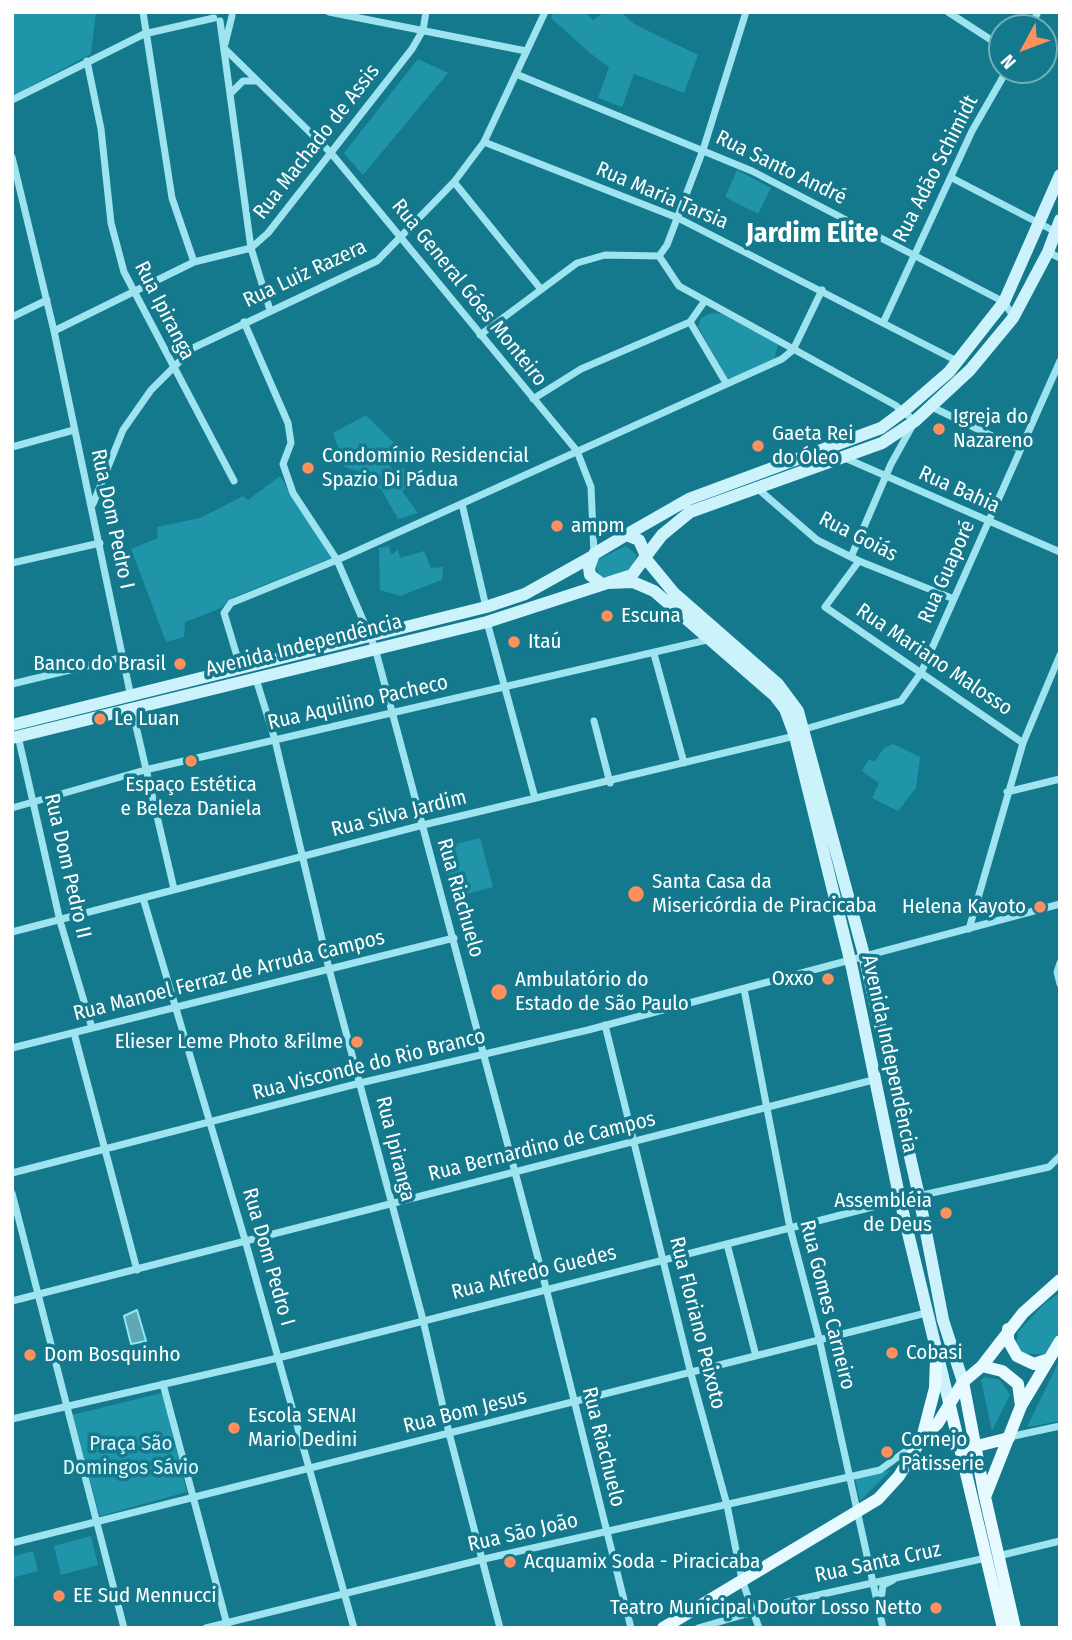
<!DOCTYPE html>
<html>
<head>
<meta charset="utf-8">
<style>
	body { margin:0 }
	#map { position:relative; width:1072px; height:1640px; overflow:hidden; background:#15798d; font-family:"Fira Sans Condensed",sans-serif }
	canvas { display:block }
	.frame { position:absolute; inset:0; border:14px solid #fff; pointer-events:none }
	.north { position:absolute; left:988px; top:14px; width:70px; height:70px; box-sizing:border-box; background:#15798d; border:2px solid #73afbb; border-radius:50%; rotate:229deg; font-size:19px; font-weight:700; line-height:28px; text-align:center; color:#fff }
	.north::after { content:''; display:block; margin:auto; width:24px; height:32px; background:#ff8f5d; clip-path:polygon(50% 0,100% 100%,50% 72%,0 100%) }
</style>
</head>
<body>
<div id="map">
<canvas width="1072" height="1640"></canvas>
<div class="frame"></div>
<div class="north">N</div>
</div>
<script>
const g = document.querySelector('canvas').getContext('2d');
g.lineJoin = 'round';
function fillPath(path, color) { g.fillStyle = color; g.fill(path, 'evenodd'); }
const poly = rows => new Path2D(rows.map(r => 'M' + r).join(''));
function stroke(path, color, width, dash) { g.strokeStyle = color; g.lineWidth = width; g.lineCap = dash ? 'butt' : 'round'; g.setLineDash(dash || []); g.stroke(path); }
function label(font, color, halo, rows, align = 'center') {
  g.font = font + ' "Fira Sans Condensed",sans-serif'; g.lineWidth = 7; g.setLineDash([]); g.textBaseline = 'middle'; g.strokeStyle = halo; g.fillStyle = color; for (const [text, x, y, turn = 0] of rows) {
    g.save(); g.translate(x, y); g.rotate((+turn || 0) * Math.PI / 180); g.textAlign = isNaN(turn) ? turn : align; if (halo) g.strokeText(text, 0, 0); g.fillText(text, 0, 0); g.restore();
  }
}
const green = poly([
	[12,12,96,12,91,54,12,96],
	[554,12,585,12,593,20,605,12,621,12,634,24,698,55,684,93,634,74,622,107,598,98,609,67,590,53,551,18],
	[418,59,448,73,363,175,344,153],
	[737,170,771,188,758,214,725,197],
	[711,313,722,314,778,344,774,360,728,380,698,327,701,318],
	[366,415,399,448,399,460,388,464,393,470,404,468,411,483,402,491,418,513,398,519,381,489,371,486,358,471,345,467,333,433],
	[280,476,331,558,234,597,219,609,185,622,184,637,166,642,131,549,158,538,157,527,200,518,243,496,248,500],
	[389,546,391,555,398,550,400,558,424,551,431,568,443,567,442,580,400,596,380,590,379,548],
	[626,546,637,555,631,568,610,578,600,576,595,565,597,560],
	[893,744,920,757,916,788,898,811,872,798,879,783,862,771,868,760,875,761,884,748],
	[480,838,493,887,452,898,440,848],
	[1060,1293,1060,1330,1045,1354,1022,1354,1016,1345,1018,1332,1045,1303],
	[1060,1359,1060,1421,1027,1427],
	[985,1377,1000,1380,1010,1395,992,1431,981,1380],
	[162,1393,187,1492,100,1516,72,1415],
	[891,1470,860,1501,855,1478],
	[91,1536,98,1565,61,1575,54,1546],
	[33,1551,38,1571,12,1578,12,1557]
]);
const water = poly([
	[137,1310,146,1341,131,1344,124,1316,137,1310]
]);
const minor = poly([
	[143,12,172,198,194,262],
	[329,12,526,51],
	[948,12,1002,47],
	[220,21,251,248,270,310],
	[1030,28,1038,12],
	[225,44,232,16],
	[224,48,331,153,577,451,591,487,594,554],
	[87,61,101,129,111,223,124,272,234,481],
	[516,74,752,171,1004,302,1013,316],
	[231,93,243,81,257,81],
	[12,100,144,34,214,18],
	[484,142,678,218,959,362],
	[12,157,54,331,131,697],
	[952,178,1056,232],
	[454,182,540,288],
	[1048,252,1060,258],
	[659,256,679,286,895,405,915,421,891,464,851,557],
	[659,256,667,245,703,150,746,12],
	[12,317,47,300],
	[244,322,288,423,291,443,283,464,293,493,337,560,375,648,546,1288,631,1628],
	[690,322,726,383],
	[883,323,972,131,1007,70],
	[54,331,194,262,251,248,268,233,412,49,423,30,426,12],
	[480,335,577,263,605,255,659,256],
	[533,399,581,369,690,322,704,302],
	[932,407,1019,449],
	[12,447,74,430],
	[845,458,1060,552],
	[757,488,817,540,859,561,954,599],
	[93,504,123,430,151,390,193,348,377,261,454,182,484,142,545,12],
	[462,504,486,607],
	[859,561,825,607,1023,743],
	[12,563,100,543],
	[487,622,535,798],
	[654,654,684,763],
	[240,666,224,613,231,603,337,560,782,359,793,350,822,290],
	[256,679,275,740,329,969,423,1320,449,1433,500,1628],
	[12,684,124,657],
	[132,709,174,889],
	[594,721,610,783],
	[805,729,901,701,921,673,1060,361],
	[18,736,60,921,92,1028],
	[1007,792,1060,779],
	[12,808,145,770,711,639],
	[143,898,245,1240,354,1628],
	[969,929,1023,743,1060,655],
	[12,932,423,825,795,736],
	[1060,963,1057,972,1060,984],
	[744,989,790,1228,819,1338,883,1628],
	[605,1025,691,1374,727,1505,742,1580,759,1628],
	[74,1033,137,1270],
	[12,1048,454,938],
	[12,1173,360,1083,588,1030,1060,904],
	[12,1193,124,1628],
	[727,1244,756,1356],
	[12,1301,877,1079],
	[163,1384,228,1628],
	[12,1419,278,1358,900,1200,1049,1167,1060,1156],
	[1009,1437,1060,1426],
	[12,1543,926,1313],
	[998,1556,1060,1541],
	[881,1600,883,1585,893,1580],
	[206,1628,484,1559,880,1470,914,1445],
	[698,1628,791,1601,986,1558]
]);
const secondary = poly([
	[626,535,689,499,881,428,904,411,949,372,1004,302,1060,175],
	[646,556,662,535,690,512,882,443,915,421,970,370,1013,318,1048,252,1060,220],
	[646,559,674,593,778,684,798,711,864,955,919,1196,943,1320,963,1382],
	[608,583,633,582,654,591,775,696,785,709,795,736,852,968,900,1200,949,1402],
	[12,725,486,607,525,594,593,556],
	[12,738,487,622,632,575,646,556,639,540,626,535,594,554,589,568,590,575,602,584]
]);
const primary = poly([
	[1008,1329,1008,1340,1017,1356,1034,1364,1046,1360],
	[982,1366,1002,1371,1018,1384,1021,1406],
	[963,1382,985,1497,1015,1628],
	[949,1402,1003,1628],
	[922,1438,935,1388,936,1358],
	[969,1448,1009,1438],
	[985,1497,1021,1406,1060,1341],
	[663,1628,878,1499,899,1476,922,1438,938,1423,963,1382,982,1366,1023,1313,1060,1280]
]);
const markers = [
	[939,429,7,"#ff8f5d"],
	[758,446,7,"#ff8f5d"],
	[308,468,7,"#ff8f5d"],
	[557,526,7,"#ff8f5d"],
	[607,616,7,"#ff8f5d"],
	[514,642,7,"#ff8f5d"],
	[180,664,7,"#ff8f5d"],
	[100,719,7,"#ff8f5d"],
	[191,761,7,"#ff8f5d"],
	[636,894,9,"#ff8f5d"],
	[1040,907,7,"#ff8f5d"],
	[828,979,7,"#ff8f5d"],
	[499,992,9,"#ff8f5d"],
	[357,1042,7,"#ff8f5d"],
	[946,1213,7,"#ff8f5d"],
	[892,1353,7,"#ff8f5d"],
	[30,1355,7,"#ff8f5d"],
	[234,1428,7,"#ff8f5d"],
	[887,1452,7,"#ff8f5d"],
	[510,1562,7,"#ff8f5d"],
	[59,1596,7,"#ff8f5d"],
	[936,1608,7,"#ff8f5d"]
];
const streetNames = [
	["Rua Machado de Assis",317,142,-52],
	["Rua Santo André",781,168,26],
	["Rua Adão Schimidt",936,169,-63],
	["Rua Maria Tarsia",662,196,23],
	["Rua Luiz Razera",305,274,-25],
	["Rua General Góes Monteiro",469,293,51],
	["Rua Ipiranga",164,311,63],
	["Rua Bahia",959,490,24],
	["Rua Dom Pedro I",112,519,78],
	["Rua Goiás",858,537,27],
	["Rua Guaporé",947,572,-66],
	["Avenida Independência",304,646,-14],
	["Rua Mariano Malosso",934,660,34],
	["Rua Aquilino Pacheco",358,703,-13],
	["Rua Silva Jardim",399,814,-14],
	["Rua Dom Pedro II",67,866,77],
	["Rua Riachuelo",460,898,74],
	["Rua Manoel Ferraz de Arruda Campos",229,976,-14],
	["Avenida Independência",889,1054,78],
	["Rua Visconde do Rio Branco",369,1065,-14],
	["Rua Bernardino de Campos",542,1147,-14],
	["Rua Ipiranga",395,1149,76],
	["Rua Dom Pedro I",268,1257,74],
	["Rua Alfredo Guedes",534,1273,-14],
	["Rua Gomes Carneiro",827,1305,76],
	["Rua Floriano Peixoto",697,1323,76],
	["Rua Bom Jesus",465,1412,-14],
	["Rua Riachuelo",603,1447,76],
	["Rua São João",523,1533,-13],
	["Rua Santa Cruz",878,1563,-12]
];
const poiNames = [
	["Igreja do",953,417],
	["Nazareno",953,441],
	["Gaeta Rei",772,434],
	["do Óleo",772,458],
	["Condomínio Residencial",322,456],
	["Spazio Di Pádua",322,480],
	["ampm",571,526],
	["Escuna",621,616],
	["Itaú",528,642],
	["Banco do Brasil",166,664,"right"],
	["Le Luan",114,719],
	["Espaço Estética",191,785,"center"],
	["e Beleza Daniela",191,809,"center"],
	["Santa Casa da",652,882],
	["Misericórdia de Piracicaba",652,906],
	["Helena Kayoto",1026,907,"right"],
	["Oxxo",814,979,"right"],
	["Ambulatório do",515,980],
	["Estado de São Paulo",515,1004],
	["Elieser Leme Photo &Filme",343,1042,"right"],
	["Assembléia",932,1201,"right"],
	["de Deus",932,1225,"right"],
	["Cobasi",906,1353],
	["Dom Bosquinho",44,1355],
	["Escola SENAI",248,1416],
	["Mario Dedini",248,1440],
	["Cornejo",901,1440],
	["Pâtisserie",901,1464],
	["Acquamix Soda - Piracicaba",524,1562],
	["EE Sud Mennucci",73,1596],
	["Teatro Municipal Doutor Losso Netto",922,1608,"right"]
];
const parkNames = [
	["Praça São",131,1444],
	["Domingos Sávio",131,1468]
];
const districtNames = [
	["Jardim Elite",812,234]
];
fillPath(green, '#2094a8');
fillPath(water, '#61a8b5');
stroke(water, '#90e6f3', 2);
stroke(minor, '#9ee4f0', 7);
stroke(secondary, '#ccf3fb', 12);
stroke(primary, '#e7faff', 12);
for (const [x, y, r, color] of markers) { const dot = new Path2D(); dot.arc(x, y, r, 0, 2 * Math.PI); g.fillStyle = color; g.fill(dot); stroke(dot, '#15798d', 2.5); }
label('21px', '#fff', '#15798d', streetNames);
label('21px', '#fff', '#15798d', poiNames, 'left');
label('21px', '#dcf8fd', '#15798d', parkNames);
label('bold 28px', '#fff', '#15798d', districtNames);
</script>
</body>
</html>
